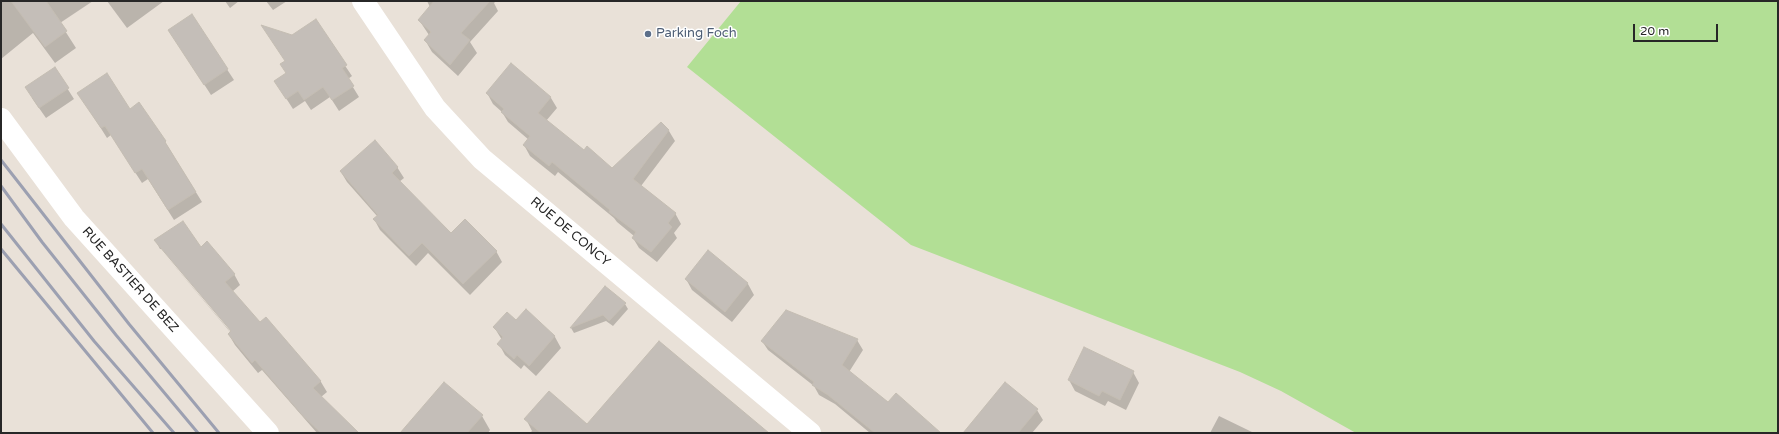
<!DOCTYPE html>
<html>
<head>
<meta charset="utf-8">
<style>
	body { margin:0 }
	#map { position:relative; width:1779px; height:434px; overflow:hidden; background:#e9e1d8; font-family:"Varela Round",sans-serif }
	canvas { display:block }
	.frame { position:absolute; inset:0; border:2px solid #272727; pointer-events:none }
	.scale { position:absolute; left:1633px; top:24px; width:85px; height:18px; box-sizing:border-box; border:2px solid #272727; border-top:0; padding-left:5px; font-size:12px; line-height:14px; white-space:nowrap; color:#272727; -webkit-text-stroke:3px #fff; paint-order:stroke }
</style>
</head>
<body>
<div id="map">
<canvas width="1779" height="434"></canvas>
<div class="frame"></div>
<div class="scale">20 m</div>
</div>
<script>
const g = document.querySelector('canvas').getContext('2d');
g.lineJoin = 'round';
function fillPath(path, color) { g.fillStyle = color; g.fill(path, 'evenodd'); }
const poly = rows => new Path2D(rows.map(r => 'M' + r).join(''));
function stroke(path, color, width, dash) { g.strokeStyle = color; g.lineWidth = width; g.lineCap = dash ? 'butt' : 'round'; g.setLineDash(dash || []); g.stroke(path); }
function label(font, color, halo, rows, align = 'center') {
  g.font = font + ' "Varela Round",sans-serif'; g.lineWidth = 3; g.setLineDash([]); g.textBaseline = 'middle'; g.strokeStyle = halo; g.fillStyle = color; for (const [text, x, y, turn = 0] of rows) {
    g.save(); g.translate(x, y); g.rotate((+turn || 0) * Math.PI / 180); g.textAlign = isNaN(turn) ? turn : align; if (halo) g.strokeText(text, 0, 0); g.fillText(text, 0, 0); g.restore();
  }
}
const green = poly([
	[741,1,1778,1,1778,433,1356,433,1281,391,1240,372,911,245,687,67]
]);
const shadow = poly([
	[1,1,93,1,60,23,76,48,55,63,33,33,1,59],
	[107,1,164,1,127,28],
	[225,1,239,1,230,8],
	[266,1,287,1,273,10],
	[427,1,496,1,494,3,498,11,470,42,477,53,458,76,432,52,425,40,429,35,419,20,430,7],
	[192,16,234,80,211,95,176,41],
	[315,21,352,76,348,79,359,97,339,111,330,97,311,110,305,101,293,109,282,92,287,74,286,62,292,36],
	[511,65,551,98,557,108,546,121,584,151,612,169,661,124,669,131,675,141,641,186,675,213,681,224,674,233,677,238,657,262,639,248,633,238,634,236,617,222,614,218,558,172,555,176,530,156,524,145,529,140,508,122,502,112,493,104,487,93],
	[55,69,74,99,46,118,32,98],
	[85,103,130,110,165,142,202,202,174,220,148,179,142,183,111,135,107,138],
	[397,167,404,178,399,182,451,234,496,251,502,262,470,295,428,253,416,266,380,230,374,219,377,216,347,182,341,172],
	[155,240,200,249,234,274,240,285,232,292,260,323,266,318,321,382,327,392,321,397,358,433,317,433,262,370,258,373,235,345,229,335,231,333,160,249,234,336,235,334,163,249,160,249],
	[708,252,748,284,754,295,732,322,692,290,686,279],
	[605,288,625,304,628,309,613,326,606,321,574,333,571,328],
	[526,310,555,337,561,348,536,376,524,365,521,369,505,355,499,344,502,340,494,327,517,321],
	[857,340,863,350,849,372,888,404,940,433,870,433,835,404,819,395,814,386,768,350,762,341],
	[1133,372,1139,383,1126,410,1108,401,1105,406,1075,391,1069,380],
	[1037,410,1043,420,1032,433,997,433],
	[482,416,490,430,488,433,402,433],
	[1219,416,1252,432,1252,433,1210,433],
	[526,419,587,425,768,433,530,433,532,431]
]);
const building = poly([
	[11,1,46,1,67,31,45,47,11,1],
	[434,1,490,1,461,33,470,40,450,65,424,40,431,32,418,20,434,1],
	[192,14,228,69,204,85,168,30,192,14],
	[316,19,347,65,342,68,354,86,332,100,323,87,304,100,298,91,286,99,274,81,286,73,280,64,285,61,261,25,292,35,316,19],
	[511,63,551,97,538,113,584,150,587,146,612,168,661,122,669,130,633,179,676,213,668,223,672,227,651,252,632,238,636,232,609,212,610,210,552,162,549,166,523,145,530,136,501,112,504,109,486,93,511,63],
	[55,67,69,88,39,108,25,87,55,67],
	[107,73,130,109,139,102,166,141,165,142,196,192,168,210,142,169,135,173,105,126,101,128,77,93,107,73],
	[375,140,398,167,392,173,451,233,465,219,497,251,463,284,422,243,409,256,373,219,378,215,340,171,375,140],
	[183,221,201,247,207,241,235,274,225,282,260,322,266,317,321,381,313,388,359,433,321,433,302,415,255,360,252,363,228,334,231,331,154,240,183,221],
	[708,250,748,283,725,312,685,279,708,250],
	[605,286,626,303,609,321,603,315,570,328,605,286],
	[526,309,555,336,529,366,517,355,514,359,497,344,503,337,493,327,507,312,516,320,526,309],
	[786,310,858,339,842,365,888,402,896,393,941,433,875,433,828,395,812,385,814,382,761,341,786,310],
	[659,341,769,433,541,433,524,419,549,391,587,424,659,341],
	[1084,347,1134,371,1120,400,1102,391,1099,396,1068,380,1084,347],
	[444,382,483,415,467,433,400,433,444,382],
	[1005,382,1038,409,1018,433,963,433,1005,382]
]);
const street = poly([
	[1,119,74,218,268,433]
]);
const secondary = poly([
	[363,1,435,108,482,159,810,433]
]);
const rail = poly([
	[1,160,129,324,219,433],
	[1,186,42,242,116,335,198,433],
	[1,224,94,341,174,433],
	[1,249,153,433]
]);
const markers = [
	[648,34,4,"#5c6f8a"]
];
const serviceNames = [
	["Parking Foch",656,34]
];
const streetNames = [
	["RUE DE CONCY",570,232,40],
	["RUE BASTIER DE BEZ",130,280,48]
];
fillPath(green, '#b2df95');
fillPath(shadow, '#0003');
fillPath(building, '#c4beb8');
stroke(building, '#c4bdb2', 1);
stroke(street, '#fff', 22);
stroke(secondary, '#fff', 22);
stroke(rail, '#9ca0b1', 3);
for (const [x, y, r, color] of markers) { const dot = new Path2D(); dot.arc(x, y, r, 0, 2 * Math.PI); g.fillStyle = color; g.fill(dot); stroke(dot, '#fff', 1.5); }
label('13px', '#4e5e75', '#fff', serviceNames, 'left');
label('13px', '#272727', '#fff', streetNames);
</script>
</body>
</html>
